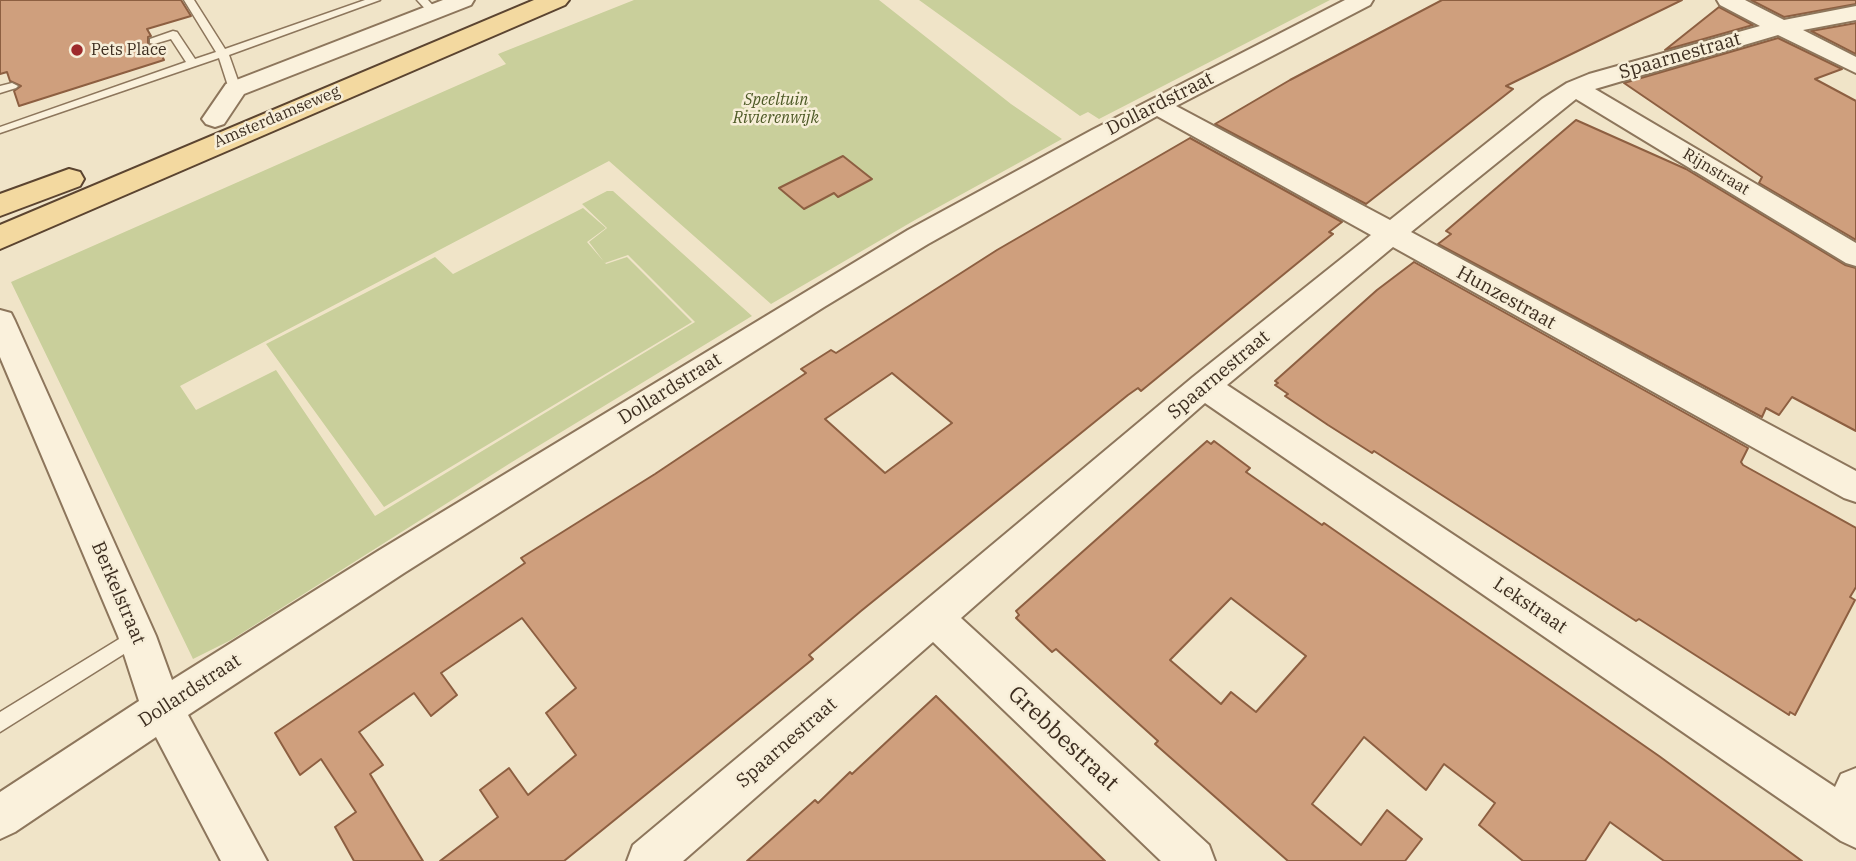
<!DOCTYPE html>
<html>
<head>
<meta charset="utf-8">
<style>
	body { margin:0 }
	canvas { display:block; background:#f0e4c8 }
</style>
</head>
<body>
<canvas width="1856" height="861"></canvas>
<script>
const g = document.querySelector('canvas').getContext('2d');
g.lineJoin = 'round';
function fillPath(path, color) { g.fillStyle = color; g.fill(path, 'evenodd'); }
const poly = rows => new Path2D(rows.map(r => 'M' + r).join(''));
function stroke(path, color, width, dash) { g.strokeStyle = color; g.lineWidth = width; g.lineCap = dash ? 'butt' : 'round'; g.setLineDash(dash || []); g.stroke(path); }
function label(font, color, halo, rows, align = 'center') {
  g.font = font + ' "IBM Plex Serif",serif'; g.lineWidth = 5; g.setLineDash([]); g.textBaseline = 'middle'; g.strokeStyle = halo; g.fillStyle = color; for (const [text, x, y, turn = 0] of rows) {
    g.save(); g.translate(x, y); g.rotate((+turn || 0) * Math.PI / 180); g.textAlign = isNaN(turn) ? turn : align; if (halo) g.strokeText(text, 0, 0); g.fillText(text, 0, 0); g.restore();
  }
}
const green = poly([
	[634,0,879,0,1011,104,1062,139,915,220,771,304,609,161,180,386,196,410,276,370,375,516,695,322,628,255,605,263,589,242,607,228,582,204,607,191,613,191,752,316,512,462,231,640,193,659,11,282,506,64,498,54],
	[919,0,1330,0,1099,119,1088,112,1080,116],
	[583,208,606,228,587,242,606,264,627,257,692,322,384,507,266,344,435,257,453,274]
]);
const building = poly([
	[0,0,181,0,191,16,147,29,151,36,148,37,148,45,157,46,164,60,19,106,14,91,21,86,10,81,7,72,0,74,0,0],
	[1442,0,1682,0,1506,86,1513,89,1366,204,1215,124,1290,80,1442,0],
	[1751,0,1856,0,1856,4,1784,17,1751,0],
	[1719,7,1753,25,1665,50,1719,7],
	[1856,23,1856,54,1811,31,1856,23],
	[1778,38,1842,69,1815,79,1856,101,1856,240,1759,183,1762,177,1624,83,1778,38],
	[1576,120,1686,169,1845,265,1856,268,1856,431,1792,397,1779,415,1766,408,1762,417,1438,244,1451,234,1446,231,1576,120],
	[1190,138,1342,222,1329,232,1333,234,1141,391,1138,388,1128,395,861,611,809,655,813,659,564,861,440,861,498,817,480,790,509,768,528,795,576,755,546,713,576,688,522,618,441,673,457,695,431,716,414,693,359,732,383,765,370,774,423,861,354,861,335,827,356,812,321,759,300,775,275,733,525,563,521,558,655,474,806,373,801,369,831,350,836,353,997,250,1190,138],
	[892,373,952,423,885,473,825,419,892,373],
	[843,156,872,179,838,197,834,193,804,209,779,188,843,156],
	[1414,262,1748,448,1741,462,1743,465,1856,528,1856,587,1850,597,1855,600,1795,715,1790,712,1789,715,1639,619,1636,621,1374,451,1372,453,1328,425,1285,396,1288,394,1275,385,1278,383,1275,381,1377,290,1414,262],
	[1207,441,1211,444,1214,441,1250,468,1246,472,1322,525,1324,523,1659,756,1802,861,1664,861,1610,822,1585,861,1523,861,1479,825,1495,803,1444,764,1426,790,1364,737,1312,804,1361,845,1387,810,1422,839,1405,861,1288,861,1155,744,1158,741,1056,649,1052,652,1016,618,1019,615,1016,611,1207,441],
	[1231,598,1306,656,1256,712,1231,692,1221,704,1170,660,1231,598],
	[936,696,1105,861,747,861,815,800,818,803,850,772,852,774,936,696]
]);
const service = poly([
	[184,0,194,0,225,49,365,0,380,0,229,55,241,89,239,91,235,92,229,89,219,58,0,133,0,127,186,62,171,39,154,44,150,43,150,39,173,31,177,32,195,59,216,52,184,0],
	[417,0,428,0,438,11,429,13,417,0],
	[12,83,18,86,16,88,0,93,0,86,12,83],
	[137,628,143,630,146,636,143,642,0,732,0,712,137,628]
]);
const minor = poly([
	[443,0,474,0,471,5,244,94,224,124,215,127,206,124,202,119,226,84,443,0],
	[1345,0,1373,0,1370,5,1176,106,1390,220,1542,99,1567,83,1589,74,1760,26,1720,5,1717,0,1745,0,1784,20,1856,6,1856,20,1803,30,1856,57,1856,73,1778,35,1595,89,1856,243,1856,266,1846,263,1576,99,1411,232,1856,471,1856,502,1844,498,1393,247,1227,385,1835,787,1841,774,1856,768,1856,848,1841,841,1205,403,961,618,1209,845,1215,861,1161,861,933,642,683,861,627,861,633,845,1193,377,1371,235,1157,116,928,244,824,307,404,573,188,715,267,861,221,861,156,737,15,832,0,839,0,792,139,701,118,636,0,357,0,310,11,313,15,321,156,636,172,680,378,551,908,230,1092,130,1345,0]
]);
const primary = poly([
	[534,0,569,0,565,5,0,249,0,225,534,0],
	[69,169,80,172,84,179,80,186,0,216,0,194,69,169]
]);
const markers = [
	[77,50,7,"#9e2a2b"]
];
const farPoinames = [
	["Pets Place",91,50]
];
const farParknames = [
	["Speeltuin",776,100],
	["Rivierenwijk",776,118]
];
const farStreetnames = [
	["Amsterdamseweg",277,117,-23],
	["Rijnstraat",1716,172,31]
];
const streetNames = [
	["Spaarnestraat",1680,56,-16],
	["Dollardstraat",1160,104,-27],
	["Hunzestraat",1506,298,29],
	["Spaarnestraat",1219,375,-40],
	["Dollardstraat",670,389,-32],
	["Berkelstraat",118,593,67],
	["Lekstraat",1530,606,34],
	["Dollardstraat",190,691,-33],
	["Spaarnestraat",787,743,-41]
];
const nearStreetnames = [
	["Grebbestraat",1063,739,43]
];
fillPath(green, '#c9cf9b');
fillPath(building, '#cf9f7d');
stroke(building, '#8d5f41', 2);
stroke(service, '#8d765c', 3);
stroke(minor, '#8d765c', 4);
stroke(primary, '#5b4430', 4);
fillPath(service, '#faf1dc');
fillPath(minor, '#faf1dc');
fillPath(primary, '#f3d9a0');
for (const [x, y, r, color] of markers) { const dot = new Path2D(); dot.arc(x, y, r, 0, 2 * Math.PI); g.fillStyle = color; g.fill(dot); stroke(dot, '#f7eed8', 2.5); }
label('16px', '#3d2e20', '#f7eed8', farPoinames, 'left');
label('italic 16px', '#4d5a26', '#f7eed8', farParknames);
label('16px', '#3d2e20', '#f7eed8', farStreetnames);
label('19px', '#3d2e20', '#f7eed8', streetNames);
label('23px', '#3d2e20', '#f7eed8', nearStreetnames);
</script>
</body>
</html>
